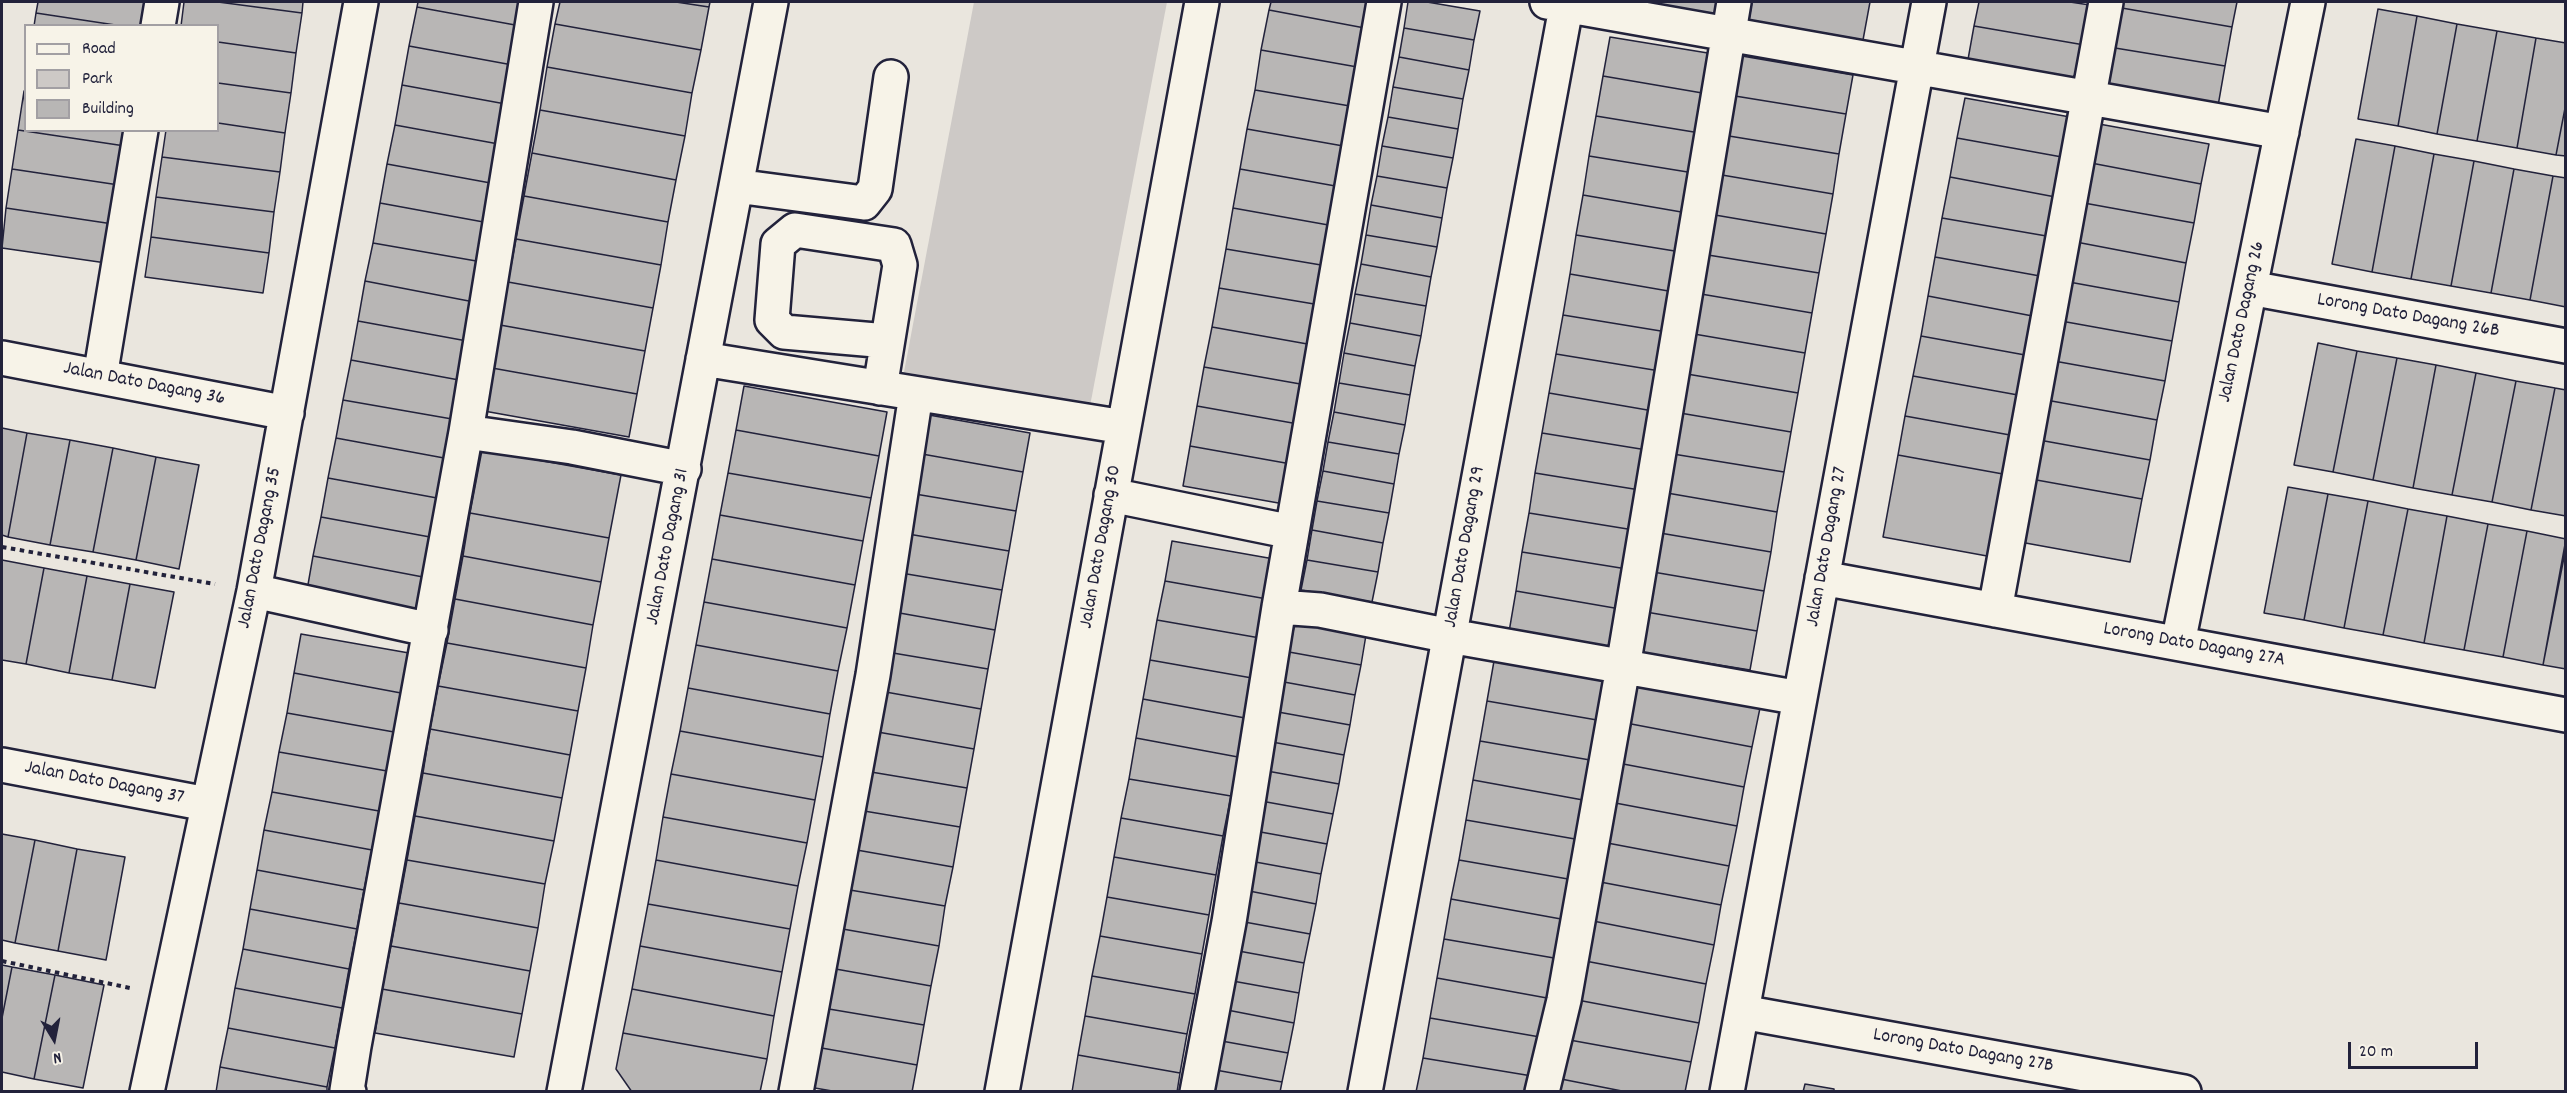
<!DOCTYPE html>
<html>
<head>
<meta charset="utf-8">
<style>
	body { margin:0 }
	#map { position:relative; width:2567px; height:1093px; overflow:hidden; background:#eae6de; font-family:Dekko,sans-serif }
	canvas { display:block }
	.frame { position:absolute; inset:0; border:3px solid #22223b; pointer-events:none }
	.legend { position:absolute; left:24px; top:24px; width:195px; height:108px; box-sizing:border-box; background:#f7f3e8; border:2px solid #a29fa3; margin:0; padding:8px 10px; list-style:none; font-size:18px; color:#22223b }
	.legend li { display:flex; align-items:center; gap:12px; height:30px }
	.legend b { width:30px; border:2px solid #a29fa3 }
	.north { position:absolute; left:24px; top:1009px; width:60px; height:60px; -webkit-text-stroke:4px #f7f3e8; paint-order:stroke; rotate:170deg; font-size:16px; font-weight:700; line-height:24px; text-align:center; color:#22223b }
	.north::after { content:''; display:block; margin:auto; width:21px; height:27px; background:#22223b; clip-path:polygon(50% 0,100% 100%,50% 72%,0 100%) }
	.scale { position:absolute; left:2348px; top:1042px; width:130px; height:27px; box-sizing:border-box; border:3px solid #22223b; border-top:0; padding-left:8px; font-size:18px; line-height:21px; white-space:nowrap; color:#22223b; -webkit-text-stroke:4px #f7f3e8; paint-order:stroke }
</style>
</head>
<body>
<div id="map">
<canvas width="2567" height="1093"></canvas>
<div class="frame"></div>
<ul class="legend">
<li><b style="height:8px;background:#f7f3e8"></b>Road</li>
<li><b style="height:16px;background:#cdc9c6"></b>Park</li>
<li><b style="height:16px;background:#b8b6b5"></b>Building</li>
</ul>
<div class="north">N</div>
<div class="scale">20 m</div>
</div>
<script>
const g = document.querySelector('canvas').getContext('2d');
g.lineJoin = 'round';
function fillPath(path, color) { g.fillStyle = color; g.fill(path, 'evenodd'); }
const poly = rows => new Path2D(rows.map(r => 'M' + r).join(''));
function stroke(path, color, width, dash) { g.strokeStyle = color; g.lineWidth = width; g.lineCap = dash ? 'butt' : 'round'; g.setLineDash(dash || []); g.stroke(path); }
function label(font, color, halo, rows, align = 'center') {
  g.font = font + ' Dekko,sans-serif'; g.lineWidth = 4.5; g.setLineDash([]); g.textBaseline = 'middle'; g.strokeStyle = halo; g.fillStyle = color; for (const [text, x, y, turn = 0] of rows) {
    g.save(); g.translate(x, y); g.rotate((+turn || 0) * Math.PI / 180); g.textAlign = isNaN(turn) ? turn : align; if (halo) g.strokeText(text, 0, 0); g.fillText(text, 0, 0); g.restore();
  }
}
const green = poly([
	[974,2,1167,2,1090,406,904,372]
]);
const building = poly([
	[38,2,168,2,164,26,122,26,36,13,38,2],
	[184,2,218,2,302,13,296,53,218,42,218,26,181,26,184,2],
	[218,2,303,2,302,13,218,2],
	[418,2,530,2,526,27,417,7,418,2],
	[560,2,676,2,709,7,701,50,555,24,560,2],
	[676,2,710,2,709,7,676,2],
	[1271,2,1375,2,1370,29,1269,10,1271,2],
	[1408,2,1427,2,1480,11,1474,40,1404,28,1408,2],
	[1620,2,1726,2,1723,20,1620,2],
	[1752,2,1870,2,1863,40,1749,20,1752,2],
	[1979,2,2070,2,2103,7,2096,47,1974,26,1979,2],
	[2117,2,2237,2,2232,27,2116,7,2117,2],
	[417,7,526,27,518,66,409,46,417,7],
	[2116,7,2232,27,2225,66,2109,47,2116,7],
	[2378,9,2417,16,2398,126,2358,119,2378,9],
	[1269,10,1370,29,1363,68,1261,50,1269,10],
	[36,13,122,26,34,26,36,13],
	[2417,16,2457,24,2437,134,2398,126,2417,16],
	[555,24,701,50,692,93,547,67,555,24],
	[2457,24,2497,31,2477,141,2437,134,2457,24],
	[1974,26,2096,47,2089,86,1967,65,1974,26],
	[1404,28,1474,40,1469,70,1399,57,1404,28],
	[2497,31,2536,38,2517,148,2477,141,2497,31],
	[1610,37,1720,55,1714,95,1603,76,1610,37],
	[2536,38,2566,43,2566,103,2556,155,2517,148,2536,38],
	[218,42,296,53,291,93,218,83,218,42],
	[409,46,518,66,511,105,402,85,409,46],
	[2109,47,2225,66,2218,106,2101,86,2109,47],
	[1261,50,1363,68,1356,107,1255,90,1261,50],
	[1742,56,1853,75,1846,114,1735,96,1742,56],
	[1399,57,1469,70,1463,99,1393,87,1399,57],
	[547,67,692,93,685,136,540,110,547,67],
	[1603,76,1714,95,1706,134,1596,116,1603,76],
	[218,83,291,93,285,133,218,123,218,83],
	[402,85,511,105,504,145,395,125,402,85],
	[1393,87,1463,99,1458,129,1388,117,1393,87],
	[1255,90,1356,107,1349,147,1247,129,1255,90],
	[24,91,26,130,148,130,145,149,18,130,24,91],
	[1735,96,1846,114,1839,154,1729,136,1735,96],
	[1965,98,2081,119,2073,159,1957,138,1965,98],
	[2566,103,2566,156,2556,155,2566,103],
	[540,110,685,136,676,180,532,153,540,110],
	[1596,116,1706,134,1700,174,1589,156,1596,116],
	[1388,117,1458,129,1453,158,1382,146,1388,117],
	[218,123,285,133,280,172,162,157,166,130,218,130,218,123],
	[2099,124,2209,144,2201,184,2091,163,2099,124],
	[395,125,504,145,496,184,387,164,395,125],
	[1247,129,1349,147,1341,187,1240,169,1247,129],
	[18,130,145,149,139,188,12,169,18,130],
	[1729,136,1839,154,1833,194,1722,175,1729,136],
	[1957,138,2073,159,2066,199,1950,177,1957,138],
	[2356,139,2395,146,2372,272,2332,264,2356,139],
	[1382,146,1453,158,1447,188,1377,176,1382,146],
	[2395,146,2434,154,2411,279,2372,272,2395,146],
	[532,153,676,180,668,222,524,196,532,153],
	[2434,154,2474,161,2451,286,2411,279,2434,154],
	[1589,156,1700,174,1693,214,1583,195,1589,156],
	[162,157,280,172,274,212,156,197,162,157],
	[2474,161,2514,169,2491,293,2451,286,2474,161],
	[2091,163,2201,184,2194,223,2084,203,2091,163],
	[387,164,496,184,489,223,380,203,387,164],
	[12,169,139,188,133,227,6,208,12,169],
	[1240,169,1341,187,1334,226,1233,208,1240,169],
	[2514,169,2553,176,2530,300,2491,293,2514,169],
	[1722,175,1833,194,1826,234,1715,215,1722,175],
	[1377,176,1447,188,1442,218,1371,205,1377,176],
	[2553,176,2566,178,2566,307,2530,300,2553,176],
	[1950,177,2066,199,2058,238,1942,218,1950,177],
	[1583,195,1693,214,1687,253,1576,235,1583,195],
	[524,196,668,222,661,265,516,239,524,196],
	[156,197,274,212,269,253,151,237,156,197],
	[380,203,489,223,482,262,373,243,380,203],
	[2084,203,2194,223,2186,263,2076,242,2084,203],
	[1371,205,1442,218,1437,247,1366,235,1371,205],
	[6,208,133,227,127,266,2,248,6,208],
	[1233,208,1334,226,1327,266,1226,249,1233,208],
	[1715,215,1826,234,1819,273,1708,255,1715,215],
	[1942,218,2058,238,2051,278,1935,257,1942,218],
	[1366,235,1437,247,1431,277,1361,264,1366,235],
	[1576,235,1687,253,1680,293,1570,274,1576,235],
	[151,237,269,253,263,293,145,277,151,237],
	[516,239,661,265,653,308,508,282,516,239],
	[2076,242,2186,263,2179,302,2069,282,2076,242],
	[373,243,482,262,474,302,365,281,373,243],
	[1226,249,1327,266,1320,305,1219,288,1226,249],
	[1708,255,1819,273,1812,313,1701,294,1708,255],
	[1935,257,2051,278,2043,318,1928,296,1935,257],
	[1361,264,1431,277,1426,306,1355,294,1361,264],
	[1570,274,1680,293,1673,333,1563,315,1570,274],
	[365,281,474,302,467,341,358,321,365,281],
	[508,282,653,308,645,351,500,325,508,282],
	[2069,282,2179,302,2172,341,2061,321,2069,282],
	[1219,288,1320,305,1313,345,1212,327,1219,288],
	[1355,294,1426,306,1421,336,1350,323,1355,294],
	[1701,294,1812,313,1805,353,1694,334,1701,294],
	[1928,296,2043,318,2036,357,1921,336,1928,296],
	[1563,315,1673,333,1666,372,1556,354,1563,315],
	[358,321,467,341,459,380,351,360,358,321],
	[2061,321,2172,341,2165,381,2054,361,2061,321],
	[1350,323,1421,336,1415,366,1344,353,1350,323],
	[500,325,645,351,637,394,492,368,500,325],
	[1212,327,1313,345,1306,385,1204,367,1212,327],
	[1694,334,1805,353,1798,393,1687,374,1694,334],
	[1921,336,2036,357,2029,397,1913,376,1921,336],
	[2318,343,2357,351,2333,472,2294,465,2318,343],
	[2357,351,2397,358,2373,480,2333,472,2357,351],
	[1344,353,1415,366,1410,395,1339,383,1344,353],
	[1556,354,1666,372,1659,412,1549,393,1556,354],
	[2397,358,2436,365,2413,488,2373,480,2397,358],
	[351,360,459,380,452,419,343,400,351,360],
	[2054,361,2165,381,2157,420,2046,400,2054,361],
	[2436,365,2476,373,2452,495,2413,488,2436,365],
	[1204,367,1306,385,1298,424,1197,406,1204,367],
	[492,368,637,394,629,437,484,411,492,368],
	[2476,373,2516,381,2492,502,2452,495,2476,373],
	[1687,374,1798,393,1791,432,1680,413,1687,374],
	[1913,376,2029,397,2021,437,1905,416,1913,376],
	[2516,381,2555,388,2531,510,2492,502,2516,381],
	[1339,383,1410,395,1405,425,1334,412,1339,383],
	[744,386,887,412,879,456,736,430,744,386],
	[2555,388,2566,390,2566,516,2531,510,2555,388],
	[1549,393,1659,412,1653,451,1542,433,1549,393],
	[343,400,452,419,444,458,336,438,343,400],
	[2046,400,2157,420,2150,460,2039,440,2046,400],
	[1197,406,1298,424,1291,464,1190,446,1197,406],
	[1334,412,1405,425,1399,454,1328,442,1334,412],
	[1680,413,1791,432,1784,472,1673,454,1680,413],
	[929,415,1030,433,1023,472,922,454,929,415],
	[1905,416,2021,437,2014,476,1898,455,1905,416],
	[2,428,27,433,8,537,2,535,2,428],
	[736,430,879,456,871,498,728,473,736,430],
	[27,433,70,440,50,545,8,537,27,433],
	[1542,433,1653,451,1646,491,1535,473,1542,433],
	[336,438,444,458,437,498,328,478,336,438],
	[70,440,113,448,93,552,50,545,70,440],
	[2039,440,2150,460,2142,499,2031,479,2039,440],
	[1328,442,1399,454,1394,484,1323,471,1328,442],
	[1190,446,1291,464,1284,504,1183,486,1190,446],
	[113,448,156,457,136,560,93,552,113,448],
	[482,450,621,475,609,538,470,513,482,450],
	[922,454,1023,472,1016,511,915,494,922,454],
	[1673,454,1784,472,1777,512,1667,493,1673,454],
	[1898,455,2014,476,1998,558,1883,537,1898,455],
	[156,457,199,465,179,569,136,560,156,457],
	[1323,471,1394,484,1389,513,1317,501,1323,471],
	[728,473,871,498,863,541,720,515,728,473],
	[1535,473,1646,491,1640,531,1529,513,1535,473],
	[328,478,437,498,430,537,321,517,328,478],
	[2031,479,2142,499,2130,562,2020,542,2031,479],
	[2288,487,2328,494,2304,620,2264,613,2288,487],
	[1667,493,1777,512,1771,552,1660,533,1667,493],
	[915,494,1016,511,1009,551,908,534,915,494],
	[2328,494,2368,501,2344,628,2304,620,2328,494],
	[1317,501,1389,513,1383,543,1312,530,1317,501],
	[2368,501,2408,509,2383,635,2344,628,2368,501],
	[2408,509,2447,516,2424,643,2383,635,2408,509],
	[470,513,609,538,601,582,463,556,470,513],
	[1529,513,1640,531,1633,570,1522,552,1529,513],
	[720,515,863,541,855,585,712,559,720,515],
	[2447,516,2488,524,2464,650,2424,643,2447,516],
	[321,517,430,537,423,577,313,556,321,517],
	[2488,524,2527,531,2503,657,2464,650,2488,524],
	[1312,530,1383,543,1378,572,1307,560,1312,530],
	[2527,531,2566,539,2543,665,2503,657,2527,531],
	[1660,533,1771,552,1764,591,1653,572,1660,533],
	[908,534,1009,551,1002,590,901,573,908,534],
	[1172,541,1274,559,1267,599,1165,581,1172,541],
	[2566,547,2566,669,2543,665,2566,547],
	[1522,552,1633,570,1626,610,1516,591,1522,552],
	[313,556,423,577,415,615,306,596,313,556],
	[463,556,601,582,593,625,455,599,463,556],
	[712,559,855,585,847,628,704,602,712,559],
	[2,560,44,568,26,664,2,660,2,560],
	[1307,560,1378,572,1372,602,1301,590,1307,560],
	[44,568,87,576,69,673,26,664,44,568],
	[1653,572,1764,591,1757,631,1646,612,1653,572],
	[901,573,1002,590,995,630,894,612,901,573],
	[87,576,130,584,112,680,69,673,87,576],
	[1165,581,1267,599,1260,638,1157,620,1165,581],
	[130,584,174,592,155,688,112,680,130,584],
	[1516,591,1626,610,1619,649,1509,632,1516,591],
	[455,599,593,625,586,668,447,643,455,599],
	[704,602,847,628,838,671,696,645,704,602],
	[894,612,995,630,988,669,887,652,894,612],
	[1646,612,1757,631,1750,670,1639,652,1646,612],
	[1157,620,1260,638,1252,678,1150,660,1157,620],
	[1295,622,1366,635,1361,665,1289,652,1295,622],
	[301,634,409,653,401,693,294,673,301,634],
	[447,643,586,668,578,711,438,686,447,643],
	[696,645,838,671,830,714,688,688,696,645],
	[887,652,988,669,981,709,880,691,887,652],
	[1289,652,1361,665,1355,695,1284,682,1289,652],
	[1150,660,1252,678,1245,718,1143,699,1150,660],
	[1494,661,1604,681,1597,720,1487,701,1494,661],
	[294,673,401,693,394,732,287,713,294,673],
	[1284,682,1355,695,1350,725,1278,712,1284,682],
	[1633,684,1760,708,1752,747,1626,723,1633,684],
	[438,686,578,711,570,755,430,729,438,686],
	[688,688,830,714,823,757,680,731,688,688],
	[880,691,981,709,974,749,872,731,880,691],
	[1143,699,1245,718,1238,757,1136,738,1143,699],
	[1487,701,1597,720,1590,760,1480,741,1487,701],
	[1278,712,1350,725,1344,755,1272,742,1278,712],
	[287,713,394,732,387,771,279,752,287,713],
	[1626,723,1752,747,1744,787,1618,763,1626,723],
	[430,729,570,755,562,798,423,773,430,729],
	[680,731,823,757,815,800,671,774,680,731],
	[872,731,974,749,967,788,865,771,872,731],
	[1136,738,1238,757,1231,796,1129,779,1136,738],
	[1480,741,1590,760,1583,800,1473,780,1480,741],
	[1272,742,1344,755,1339,784,1267,771,1272,742],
	[279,752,387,771,379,811,272,792,279,752],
	[1618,763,1744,787,1737,826,1610,802,1618,763],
	[865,771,967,788,960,827,858,810,865,771],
	[1267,771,1339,784,1333,814,1261,801,1267,771],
	[423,773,562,798,554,841,415,816,423,773],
	[671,774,815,800,807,843,663,817,671,774],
	[1129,779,1231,796,1223,836,1121,818,1129,779],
	[1473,780,1583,800,1575,839,1466,820,1473,780],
	[272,792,379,811,372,850,264,830,272,792],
	[1261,801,1333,814,1327,844,1255,831,1261,801],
	[1610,802,1737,826,1729,866,1602,842,1610,802],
	[858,810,960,827,953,867,851,849,858,810],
	[415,816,554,841,545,884,407,860,415,816],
	[663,817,807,843,798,886,656,860,663,817],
	[1121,818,1223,836,1216,875,1114,857,1121,818],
	[1466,820,1575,839,1568,879,1459,860,1466,820],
	[264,830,372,850,364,890,257,870,264,830],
	[1255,831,1327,844,1321,874,1250,861,1255,831],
	[2,834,35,840,15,943,2,940,2,834],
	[35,840,77,849,58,951,15,943,35,840],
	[1602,842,1729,866,1721,905,1595,881,1602,842],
	[77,849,125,857,106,960,58,951,77,849],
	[851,849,953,867,945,906,844,889,851,849],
	[1114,857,1216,875,1209,915,1107,897,1114,857],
	[407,860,545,884,538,928,399,903,407,860],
	[656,860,798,886,790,929,648,904,656,860],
	[1459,860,1568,879,1561,919,1451,899,1459,860],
	[1250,861,1321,874,1316,904,1244,890,1250,861],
	[257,870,364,890,357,929,250,909,257,870],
	[1595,881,1721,905,1714,945,1588,920,1595,881],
	[844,889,945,906,939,946,837,928,844,889],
	[1244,890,1316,904,1310,934,1239,921,1244,890],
	[1107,897,1209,915,1202,954,1100,936,1107,897],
	[1451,899,1561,919,1554,958,1444,939,1451,899],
	[399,903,538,928,530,971,391,946,399,903],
	[648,904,790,929,782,972,640,946,648,904],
	[250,909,357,929,349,969,243,949,250,909],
	[1588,920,1714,945,1706,984,1580,960,1588,920],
	[1239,921,1310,934,1304,963,1233,950,1239,921],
	[837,928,939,946,931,986,830,968,837,928],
	[1100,936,1202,954,1195,994,1092,976,1100,936],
	[1444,939,1554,958,1547,998,1437,978,1444,939],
	[391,946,530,971,522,1014,382,989,391,946],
	[640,946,782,972,774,1016,632,989,640,946],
	[243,949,349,969,342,1008,235,988,243,949],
	[1233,950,1304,963,1299,993,1227,980,1233,950],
	[1580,960,1706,984,1699,1023,1572,999,1580,960],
	[2,965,12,967,2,1018,2,965],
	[12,967,55,975,34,1079,2,1072,2,1018,12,967],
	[830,968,931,986,924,1025,823,1008,830,968],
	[55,975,104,985,83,1088,34,1079,55,975],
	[1092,976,1195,994,1187,1034,1085,1016,1092,976],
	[1437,978,1547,998,1540,1037,1430,1018,1437,978],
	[1227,980,1299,993,1294,1023,1222,1009,1227,980],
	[235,988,342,1008,335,1048,228,1028,235,988],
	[382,989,522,1014,514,1057,375,1033,382,989],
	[632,989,774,1016,767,1059,623,1033,632,989],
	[1572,999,1699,1023,1691,1062,1564,1039,1572,999],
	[823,1008,924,1025,917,1065,816,1047,823,1008],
	[1222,1009,1294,1023,1288,1053,1216,1040,1222,1009],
	[1085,1016,1187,1034,1180,1073,1078,1055,1085,1016],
	[1430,1018,1540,1037,1532,1076,1423,1058,1430,1018],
	[228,1028,335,1048,327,1087,220,1067,228,1028],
	[623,1033,767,1059,760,1092,632,1092,616,1069,623,1033],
	[1564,1039,1691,1062,1685,1092,1627,1092,1556,1078,1564,1039],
	[1216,1040,1288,1053,1282,1082,1210,1069,1216,1040],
	[816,1047,917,1065,912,1092,838,1092,809,1087,816,1047],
	[1078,1055,1180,1073,1177,1092,1072,1092,1078,1055],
	[1423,1058,1532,1076,1530,1092,1416,1092,1423,1058],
	[220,1067,327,1087,327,1092,216,1092,220,1067],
	[1210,1069,1282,1082,1280,1092,1206,1092,1210,1069],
	[1556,1078,1627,1092,1554,1092,1556,1078],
	[1805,1084,1834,1089,1834,1092,1803,1092,1805,1084]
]);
const path = poly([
	[2,547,215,584],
	[2,961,130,988]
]);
const minor = poly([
	[1547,2,2282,132],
	[158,26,162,2],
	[736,186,864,203,875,189,891,77],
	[2250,288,2566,346],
	[2,358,287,413],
	[703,359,1124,427],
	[100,377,141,130],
	[880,388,900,265,894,245,795,230,778,244,772,320,784,332,887,341],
	[466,432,572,447,684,469],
	[1111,495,1292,532],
	[1822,578,2566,715],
	[254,591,431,630],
	[1279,607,1320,610,1450,636,1800,698],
	[1995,610,2106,2],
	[2178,643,2308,2],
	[2,765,207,804],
	[1742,1012,2184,1092],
	[147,1092,254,591,361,2],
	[349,1092,347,1090,354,1046,466,432,536,2],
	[564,1092,771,2],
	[796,1092,873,675,916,394],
	[1002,1092,1202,2],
	[1197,1092,1229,922,1279,607,1384,2],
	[1365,1092,1567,2],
	[1542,1092,1564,1000,1623,667,1734,2],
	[1727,1092,1929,2]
]);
const streetNames = [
	["Lorong Dato Dagang 26B",2408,317,10],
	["Jalan Dato Dagang 26",2243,322,-78],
	["Jalan Dato Dagang 36",144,385,11],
	["Jalan Dato Dagang 31",669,547,-79],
	["Jalan Dato Dagang 30",1102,547,-80],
	["Jalan Dato Dagang 29",1466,547,-80],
	["Jalan Dato Dagang 27",1828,547,-80],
	["Jalan Dato Dagang 35",261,548,-79],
	["Lorong Dato Dagang 27A",2194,646,10],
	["Jalan Dato Dagang 37",104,784,11],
	["Lorong Dato Dagang 27B",1963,1052,10]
];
fillPath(green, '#cdc9c6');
fillPath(building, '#b8b6b5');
stroke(building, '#22223b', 1.5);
stroke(minor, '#22223b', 38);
stroke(path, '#22223b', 4, [4.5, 4.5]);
stroke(minor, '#f7f3e8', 33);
label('20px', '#22223b', '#f7f3e8', streetNames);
</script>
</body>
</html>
